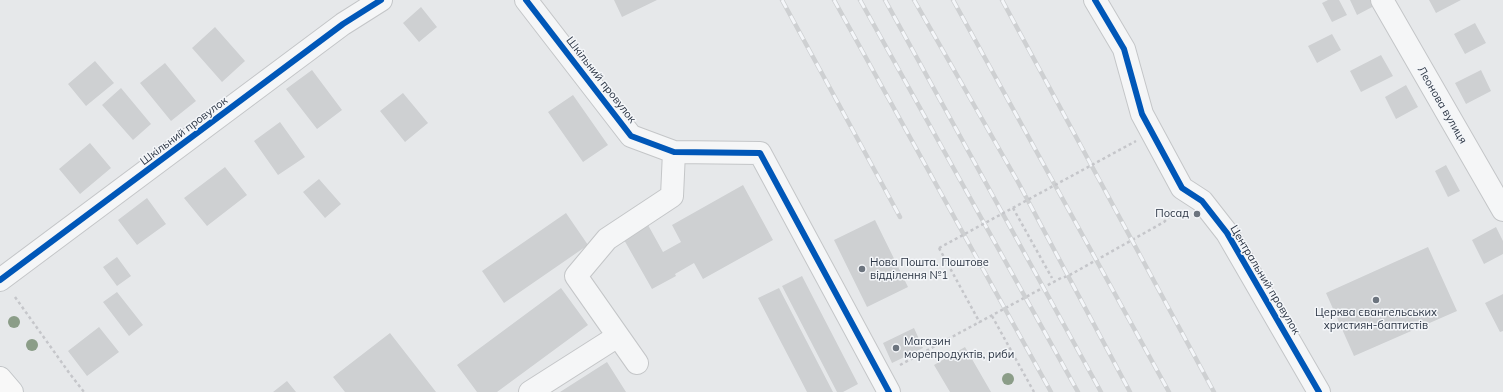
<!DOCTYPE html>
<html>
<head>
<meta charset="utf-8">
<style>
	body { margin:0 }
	canvas { display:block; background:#e6e8ea }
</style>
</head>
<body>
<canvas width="1503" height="392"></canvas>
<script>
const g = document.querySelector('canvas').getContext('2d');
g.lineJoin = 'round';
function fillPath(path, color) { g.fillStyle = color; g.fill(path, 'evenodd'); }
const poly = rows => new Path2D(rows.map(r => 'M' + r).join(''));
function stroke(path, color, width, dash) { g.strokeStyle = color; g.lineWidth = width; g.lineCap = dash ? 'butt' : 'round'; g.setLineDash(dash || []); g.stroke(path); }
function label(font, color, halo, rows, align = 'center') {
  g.font = font + ' Mulish,sans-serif'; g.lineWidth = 3; g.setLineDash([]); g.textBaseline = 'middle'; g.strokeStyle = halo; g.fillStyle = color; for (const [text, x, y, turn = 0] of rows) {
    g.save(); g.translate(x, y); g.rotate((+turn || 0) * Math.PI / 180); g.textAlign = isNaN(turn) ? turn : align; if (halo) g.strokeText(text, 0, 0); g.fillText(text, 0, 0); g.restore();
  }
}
const building = poly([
	[614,0,657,0,622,17],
	[1328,0,1339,0,1347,15,1332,22,1322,3],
	[1350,0,1373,0,1376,5,1357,15],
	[1429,0,1461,0,1436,13],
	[421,7,437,27,419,42,403,23],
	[1475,23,1486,43,1465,54,1454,34],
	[215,27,245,61,222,82,192,48],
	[1332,34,1341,50,1317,63,1308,46],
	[1381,55,1393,76,1361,92,1350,71],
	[95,61,114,83,86,106,68,84],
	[165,63,196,101,171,121,140,83],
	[312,70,342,110,317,129,286,89],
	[1481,70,1491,91,1466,104,1455,83],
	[1406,85,1418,107,1396,119,1385,97],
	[121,88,151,124,133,140,102,105],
	[403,93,428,123,405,142,380,111],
	[573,95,608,145,583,162,548,112],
	[280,122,305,157,278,175,254,141],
	[90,143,111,168,80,194,59,169],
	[1446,165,1460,191,1448,197,1435,171],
	[225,167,247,195,207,226,184,198],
	[319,179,341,204,325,218,303,192],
	[743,185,773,240,703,279,694,263,675,274,676,276,652,289,623,238,648,225,663,252,681,242,672,225],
	[147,198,166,224,137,245,118,220],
	[566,213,588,245,504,303,482,271],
	[875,220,908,287,867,307,834,240],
	[1496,227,1503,241,1503,254,1484,264,1472,240],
	[1428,247,1457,311,1354,356,1326,293],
	[117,257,131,276,117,286,103,267],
	[802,276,858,384,843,392,837,392,782,286],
	[561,288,588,325,497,392,477,392,457,365],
	[779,288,833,392,807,392,758,298],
	[117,292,143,325,129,336,103,302],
	[1503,294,1503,331,1500,332,1485,303],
	[99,327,119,352,87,376,68,351],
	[914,328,923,348,892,363,883,343],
	[390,333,436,392,345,392,333,377],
	[965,347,991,392,950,392,934,365],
	[607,362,626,392,560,392],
	[287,381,296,392,273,392]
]);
const path = poly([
	[1013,208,1052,278],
	[939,248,980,323],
	[15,297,70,374,84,392],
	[992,316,1034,392],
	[900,365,1061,278,1068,276,1164,222,1171,215,1171,208]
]);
const minor = poly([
	[526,0,631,136,674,152,760,153,889,392],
	[1095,0,1124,49,1142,114,1182,188,1202,201,1227,233,1319,392],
	[1382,0,1503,210],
	[0,280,343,24,381,0],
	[637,363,576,276,607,239,672,196,674,152],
	[530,392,618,336]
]);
const major = poly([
	[0,378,12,392]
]);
const rail = poly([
	[782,0,900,217],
	[834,0,1051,392],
	[860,0,1078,392],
	[885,0,1101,392],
	[914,0,1018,182,1130,392],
	[953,0,1169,392],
	[1002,0,1214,392]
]);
const pathBridge = poly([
	[939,248,1136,141]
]);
const cycleway = poly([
	[526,0,631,136,674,152,760,153,889,392],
	[1095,0,1124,49,1142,114,1182,188,1202,201,1227,233,1319,392],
	[0,280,343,24,381,0]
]);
const trees = [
	[14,322],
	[32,345],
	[1008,379]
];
const markers = [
	[1197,214,4,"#6c747e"],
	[862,269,4,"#6c747e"],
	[1376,300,4,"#6c747e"],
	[896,348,4,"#6c747e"]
];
const streetNames = [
	["Шкільний провулок",601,80,52],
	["Леонова вулиця",1442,105,60],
	["Шкільний провулок",184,131,-37],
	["Центральний провулок",1265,280,59]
];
const poiNames = [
	["Посад",1189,214,"right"],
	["Нова Пошта. Поштове",870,263],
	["відділення №1",870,276],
	["Церква євангельських",1376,313,"center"],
	["християн-баптистів",1376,326,"center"],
	["Магазин",904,342],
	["морепродуктів, риби",904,355]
];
fillPath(building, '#ced0d2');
stroke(minor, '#c4c6c8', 24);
stroke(major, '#c2c5c8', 24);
stroke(path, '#c5c6ca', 2.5, [3, 3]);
stroke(minor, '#f5f6f7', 22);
stroke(major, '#f8f8f8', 22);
stroke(rail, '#ced0d2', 4.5);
stroke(rail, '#f4f6f9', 3, [9]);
stroke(pathBridge, '#c5c6ca', 2.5, [3, 3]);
stroke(cycleway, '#0057b8', 6);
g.fillStyle = '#8b9d88';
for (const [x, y] of trees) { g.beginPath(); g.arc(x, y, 6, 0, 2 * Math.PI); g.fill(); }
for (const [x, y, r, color] of markers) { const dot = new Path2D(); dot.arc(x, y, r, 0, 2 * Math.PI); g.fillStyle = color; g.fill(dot); stroke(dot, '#f4f6f9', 1.5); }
label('11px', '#2b3544', '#f4f6f9', streetNames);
label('11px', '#2b3544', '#f4f6f9', poiNames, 'left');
</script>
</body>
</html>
